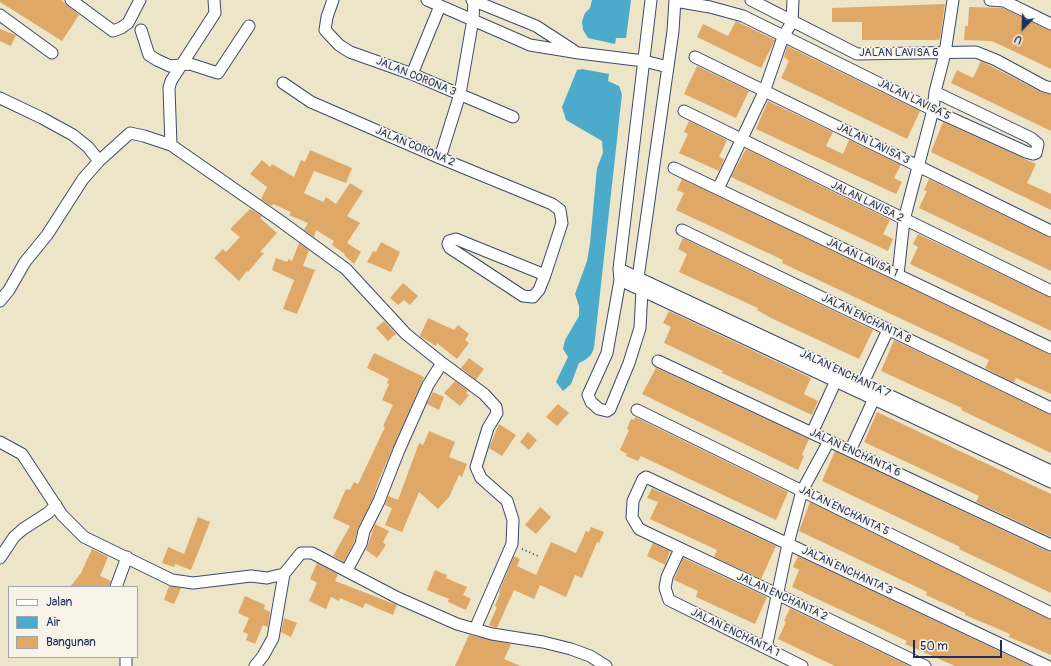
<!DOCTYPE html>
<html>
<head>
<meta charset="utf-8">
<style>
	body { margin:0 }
	#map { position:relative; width:1051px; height:666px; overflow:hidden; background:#ece5c8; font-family:Pangolin,sans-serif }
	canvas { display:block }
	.legend { position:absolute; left:8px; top:586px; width:130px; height:72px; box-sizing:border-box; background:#f7f3e8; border:1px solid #9fa5b1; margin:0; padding:5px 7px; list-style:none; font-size:12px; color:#1b2f5e }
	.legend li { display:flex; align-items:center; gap:8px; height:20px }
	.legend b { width:20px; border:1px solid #9fa5b1 }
	.north { position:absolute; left:1003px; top:8px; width:40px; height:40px; -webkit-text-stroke:3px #f7f3e8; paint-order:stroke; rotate:203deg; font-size:11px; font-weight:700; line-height:16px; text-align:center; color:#1b2f5e }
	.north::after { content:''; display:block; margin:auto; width:14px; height:18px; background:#1b2f5e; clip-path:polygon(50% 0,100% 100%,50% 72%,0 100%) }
	.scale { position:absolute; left:913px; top:640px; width:89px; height:18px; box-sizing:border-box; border:2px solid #1b2f5e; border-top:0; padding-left:5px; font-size:12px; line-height:14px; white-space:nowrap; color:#1b2f5e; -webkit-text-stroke:3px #f7f3e8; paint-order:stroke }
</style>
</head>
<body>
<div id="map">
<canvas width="1051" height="666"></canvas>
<ul class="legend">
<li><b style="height:5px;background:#fff"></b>Jalan</li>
<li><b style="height:11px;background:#4cabca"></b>Air</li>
<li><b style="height:11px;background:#e0a866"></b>Bangunan</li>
</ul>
<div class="north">U</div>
<div class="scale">50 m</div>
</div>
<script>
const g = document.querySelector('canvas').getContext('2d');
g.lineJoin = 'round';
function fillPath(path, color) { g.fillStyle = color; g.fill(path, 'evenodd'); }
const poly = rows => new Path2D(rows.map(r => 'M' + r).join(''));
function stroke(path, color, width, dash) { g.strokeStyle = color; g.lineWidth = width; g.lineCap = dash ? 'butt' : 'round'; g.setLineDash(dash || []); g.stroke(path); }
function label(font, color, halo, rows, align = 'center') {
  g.font = font + ' Pangolin,sans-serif'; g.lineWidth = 3.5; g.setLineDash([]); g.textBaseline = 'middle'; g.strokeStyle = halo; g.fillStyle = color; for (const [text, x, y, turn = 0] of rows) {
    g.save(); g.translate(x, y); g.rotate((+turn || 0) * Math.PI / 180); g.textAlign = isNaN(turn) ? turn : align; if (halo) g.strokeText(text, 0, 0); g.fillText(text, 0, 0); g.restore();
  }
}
const water = poly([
	[592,0,631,0,626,38,616,38,615,44,588,38,583,30,582,21,585,13,590,8],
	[582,69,609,74,608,81,619,86,622,94,594,348,591,355,585,360,579,363,571,384,563,391,556,382,568,357,563,349,565,340,579,316,579,306,575,294,587,261,590,243,597,168,603,153,602,141,566,120,562,107,577,70]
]);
const building = poly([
	[0,0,61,0,79,15,62,41,0,2],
	[945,4,940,39,936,38,940,40,862,40,862,22,832,22,832,8],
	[969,7,1003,8,1051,31,1051,69,992,41,964,40,965,26,968,26],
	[736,21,775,40,761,68,697,37,703,24,728,36],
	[0,29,16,35,11,46,0,41],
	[787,46,920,111,907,139,781,78,789,61,784,57],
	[981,61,1041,92,1051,95,1051,131,951,83,957,70,973,78],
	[697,66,749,91,736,118,684,94],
	[768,101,833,132,826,146,843,154,849,140,901,165,894,178,902,182,896,194,756,129],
	[689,121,727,140,719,157,724,159,719,171,679,153,688,134,684,132],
	[943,122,1036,164,1027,183,1051,194,1051,210,931,152],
	[746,149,890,220,883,234,893,239,888,251,731,177],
	[310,150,352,168,346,183,314,171,304,193,323,202,326,197,336,204,350,183,363,191,347,216,360,223,347,243,361,252,354,264,344,255,345,254,332,245,334,241,316,230,314,237,304,230,308,223,289,215,291,212,273,204,271,206,261,199,267,187,250,174,262,160,270,167,272,164,294,177,301,160,305,162],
	[682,179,1051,355,1051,394,1016,378,1014,383,985,368,989,360,782,263,783,260,676,210,684,193,677,190],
	[929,179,1051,238,1051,271,919,208,927,191,924,190],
	[250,209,262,216,260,218,277,233,260,252,264,253,248,272,247,271,239,281,214,258,223,249,226,252,240,237,230,229],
	[918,234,1051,298,1051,331,910,264,918,247,913,244],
	[683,238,873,330,859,359,771,318,757,310,758,308,679,272,687,254,678,249],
	[381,242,400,252,391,272,367,262,373,251,376,252],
	[299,243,309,250,303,266,315,270,297,314,283,309,294,280,272,270,276,258,287,262,289,259,292,261],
	[403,283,418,296,410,305,404,300,398,305,390,298],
	[669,311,811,378,804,394,818,401,812,415,722,373,723,371,664,343,671,327,663,323],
	[428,318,454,330,458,325,469,334,465,340,469,343,457,359,437,343,436,346,420,336],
	[384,321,396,334,388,341,376,328],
	[894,340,1051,415,1051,453,961,410,962,408,881,371],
	[374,353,424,377,378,482,373,498,358,528,354,542,344,562,333,556,350,526,333,518,346,489,350,490,354,482,358,484,385,427,383,426,393,405,382,400,389,384,387,383,389,379,367,368],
	[469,358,484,369,476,380,461,368],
	[656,368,809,439,802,455,804,456,798,470,642,394],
	[455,381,468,391,466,393,469,395,460,406,444,393],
	[433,392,444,397,439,410,427,404],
	[558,404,569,413,557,426,546,417],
	[877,412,1051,494,1051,537,976,502,979,496,864,442],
	[635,417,788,492,776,520,641,456,638,461,626,456,627,454,620,450,629,430,627,429,631,419,634,420],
	[499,424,516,435,502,456,489,448],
	[429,431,455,442,449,457,467,464,462,477,459,475,449,497,438,509,419,492,402,532,385,525,392,508,385,505,388,496,398,500,419,443,423,445],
	[528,432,537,440,529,450,520,442],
	[835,451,1051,553,1051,593,959,549,960,547,822,481],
	[652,488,776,546,761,579,714,557,717,550,650,519,658,502,647,498],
	[810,502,1051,620,1051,655,1009,637,1010,634,965,615,965,613,926,595,927,592,799,531],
	[540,507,551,517,536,534,525,525],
	[198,517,210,522,191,570,175,564,174,567,162,563,168,547,184,554],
	[375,524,389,531,383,542,386,545,377,558,366,550],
	[591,527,604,532,599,543,597,542,582,578,575,575,566,597,540,585,534,599,514,590,497,628,489,625,497,607,495,606,500,593,499,592,514,556,520,559,517,566,536,575,551,542,576,553,586,531,589,532],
	[653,543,670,551,665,565,647,556],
	[92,549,108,557,100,576,111,581,109,587,70,587,81,573],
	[798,556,1031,666,955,666,905,644,907,641,792,587,799,570,793,567],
	[683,558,767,597,755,624,696,597,698,591,674,580],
	[317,563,338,574,335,581,397,605,393,615,365,603,363,608,340,598,339,601,331,597,326,609,309,601,317,583,310,579],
	[435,570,447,575,446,578,467,587,463,595,471,599,466,610,448,602,449,599,427,590],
	[169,586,181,588,174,604,164,600],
	[245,596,265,605,264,609,270,612,268,627,263,625,255,644,246,640,248,634,243,632,249,618,238,613],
	[790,608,798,612,909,666,835,666,778,639,786,622,784,621],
	[284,618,297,623,291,637,281,632],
	[469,635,511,644,504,659,521,666,455,666]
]);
const path = poly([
	[522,549,538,556]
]);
const minor = poly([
	[71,0,113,31,121,28,128,23,140,0],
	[333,0,327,17,325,30,339,45,350,52,412,74,513,117],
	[427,0,530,45,579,53,644,61,668,67],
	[472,0,536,26,573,50],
	[651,0,619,269,620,280,607,353,588,395,591,402,599,409,607,411,610,409,629,363,640,328,642,290,638,278,673,31,675,0],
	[751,0,857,54,976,52,996,60,1044,86,1051,88],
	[990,0,1004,1,1051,24],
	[675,1,710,7,743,16,933,110,1026,152,1033,154,1036,153,1038,144,1031,138,935,92],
	[0,15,52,53],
	[141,30,149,55,157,60,170,66,190,64,218,73,249,26],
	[695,57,1051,231],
	[412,74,440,6],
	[283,83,311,102,440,158,552,204,560,210,562,223,545,275,539,290,533,297,523,296,450,248,448,244,449,241,456,239,545,275],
	[0,98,42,118,73,135,88,147,99,161],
	[684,111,1051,291],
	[171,145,169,88,171,81,215,13,214,0],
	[440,158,460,94,473,19,474,0],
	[674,168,1051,348],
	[718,189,764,92,783,37,792,22,793,0],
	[682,230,1051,408],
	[619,269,1051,471],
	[898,275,904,220,933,110,935,92,945,53,953,0],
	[620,280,1051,482],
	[0,301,9,290,25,262,47,235,83,179,99,161,130,133,144,136,171,145,279,220,346,269,406,334,442,363,428,385,399,450,379,501,364,531,361,544,347,570],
	[658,361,1051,545],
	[442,363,484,394,496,407,497,413,488,428,476,467,481,478,507,501,513,520,512,544,475,629],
	[863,383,888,330],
	[637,410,1051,613],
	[812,433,839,374],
	[0,442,22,454,62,515,84,537,172,580,193,583,251,576,267,578,284,574,301,553,312,553,398,598,457,624,492,634,543,642,571,649,590,656,606,666],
	[850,451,877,392],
	[680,549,667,577,665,588,669,600,802,666],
	[0,558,14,537,23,529,48,513,56,505],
	[116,587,127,557],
	[766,648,788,544,802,491,829,441],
	[126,657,126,666],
	[255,666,263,656,273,638,284,574],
	[925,666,777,594,639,529,632,517,633,501,643,479,646,477,1047,666]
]);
const streetNames = [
	["JALAN LAVISA 6",899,53],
	["JALAN CORONA 3",416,77,22],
	["JALAN LAVISA 5",914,100,26],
	["JALAN LAVISA 3",873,144,26],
	["JALAN CORONA 2",415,147,23],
	["JALAN LAVISA 2",867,202,26],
	["JALAN LAVISA 1",862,258,25],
	["JALAN ENCHANTA 8",866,319,26],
	["JALAN ENCHANTA 7",845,374,25],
	["JALAN ENCHANTA 6",855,453,25],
	["JALAN ENCHANTA 5",844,511,26],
	["JALAN ENCHANTA 3",847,571,25],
	["JALAN ENCHANTA 2",782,597,25],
	["JALAN ENCHANTA 1",735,633,26]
];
fillPath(water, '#4cabca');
fillPath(building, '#e0a866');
stroke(minor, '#3a4a6e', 13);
stroke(path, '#3a4a6e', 2, [1, 3]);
stroke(minor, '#fff', 11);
label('11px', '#1b2f5e', '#f7f3e8', streetNames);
</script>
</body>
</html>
